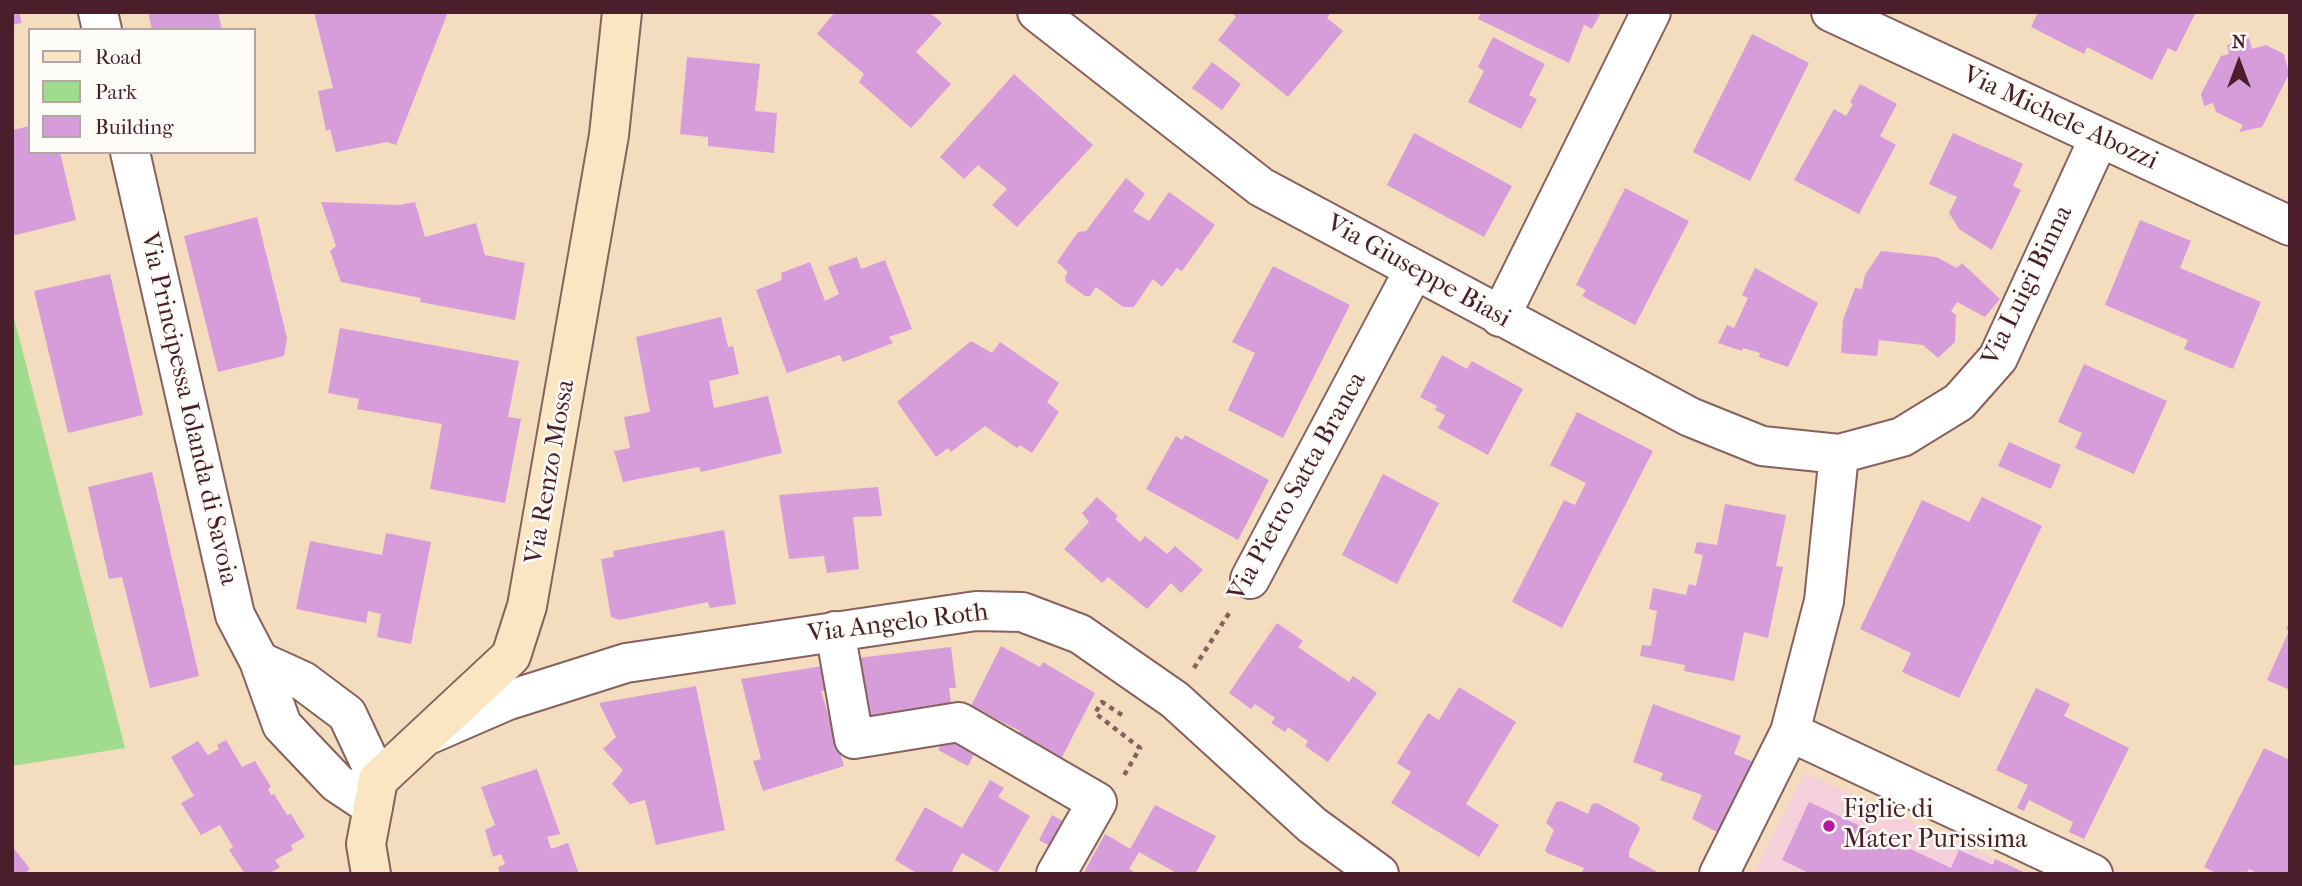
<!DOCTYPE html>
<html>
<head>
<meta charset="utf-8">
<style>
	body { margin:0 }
	#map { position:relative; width:2302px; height:886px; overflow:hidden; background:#f4dcbe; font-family:"IM FELL French Canon",serif }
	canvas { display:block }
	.frame { position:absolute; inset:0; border:14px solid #4a1f2b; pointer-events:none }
	.legend { position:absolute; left:28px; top:28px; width:228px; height:126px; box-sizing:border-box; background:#fdfcf7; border:2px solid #b5a4a5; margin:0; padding:9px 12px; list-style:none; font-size:21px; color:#4a1f2b }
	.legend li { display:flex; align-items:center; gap:14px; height:35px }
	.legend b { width:35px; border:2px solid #b5a4a5 }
	.north { position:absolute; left:2204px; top:28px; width:70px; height:70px; -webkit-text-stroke:5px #fdfcf7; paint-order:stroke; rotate:0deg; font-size:19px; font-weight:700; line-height:28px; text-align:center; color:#4a1f2b }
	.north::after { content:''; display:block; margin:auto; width:24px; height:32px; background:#4a1f2b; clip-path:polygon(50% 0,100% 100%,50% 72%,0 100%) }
</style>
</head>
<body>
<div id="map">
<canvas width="2302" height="886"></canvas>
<div class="frame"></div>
<ul class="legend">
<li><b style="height:9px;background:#fbe6c3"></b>Road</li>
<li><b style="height:19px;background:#a1db8d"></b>Park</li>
<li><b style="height:19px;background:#d69dda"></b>Building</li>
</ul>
<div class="north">N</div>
</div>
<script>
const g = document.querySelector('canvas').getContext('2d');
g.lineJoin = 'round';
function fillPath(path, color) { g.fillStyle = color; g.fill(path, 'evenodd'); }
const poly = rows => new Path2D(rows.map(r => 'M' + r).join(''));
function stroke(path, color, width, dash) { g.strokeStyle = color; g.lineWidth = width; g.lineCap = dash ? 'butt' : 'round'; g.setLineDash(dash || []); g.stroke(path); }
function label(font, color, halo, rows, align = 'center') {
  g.font = font + ' "IM FELL French Canon",serif'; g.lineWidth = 5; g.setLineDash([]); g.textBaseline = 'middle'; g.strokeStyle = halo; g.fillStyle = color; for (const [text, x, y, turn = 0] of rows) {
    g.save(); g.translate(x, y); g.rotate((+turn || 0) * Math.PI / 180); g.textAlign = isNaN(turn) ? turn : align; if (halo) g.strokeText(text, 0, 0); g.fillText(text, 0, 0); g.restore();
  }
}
const built = poly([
	[1804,773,1995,859,2028,874,1753,874]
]);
const green = poly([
	[12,310,125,748,12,766]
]);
const building = poly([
	[12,12,19,12,22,23,12,25],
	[148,12,218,12,222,30,152,30],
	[314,12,448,12,396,145,387,142,336,152,330,129,326,131,318,91,333,88],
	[835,12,929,12,942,23,916,52,951,84,911,128,859,82,864,74,817,34],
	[1231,12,1331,12,1327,18,1343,31,1288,97,1218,40,1236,17],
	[1481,12,1601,12,1592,29,1584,25,1569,63,1478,19],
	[2038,12,2196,12,2176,52,2168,48,2152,80,2087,47,2084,54,2031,27],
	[1752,34,1809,63,1750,181,1693,152],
	[1493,37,1545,64,1529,95,1537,99,1521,129,1468,102,1484,71,1478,67],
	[2249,38,2252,49,2266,45,2284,54,2289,74,2262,127,2239,132,2243,125,2216,112,2213,103,2204,106,2201,94,2221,56,2229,54,2227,45],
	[687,57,760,64,755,111,777,113,774,153,708,146,708,137,680,134],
	[1212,62,1241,84,1222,110,1192,88],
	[1014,74,1093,145,1017,227,992,205,1007,189,978,165,964,179,940,157],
	[1860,84,1897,104,1880,136,1896,145,1859,214,1794,180,1834,109,1846,116,1853,104,1850,102],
	[30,126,30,152,60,152,76,220,12,236,12,130],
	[1414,133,1512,186,1484,237,1387,185],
	[1953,133,2023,164,2013,186,2021,190,1992,250,1959,229,1949,213,1957,197,1929,184],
	[1126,178,1145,194,1133,211,1149,221,1169,192,1215,225,1182,271,1177,268,1162,287,1153,279,1134,307,1123,307,1096,287,1090,296,1085,296,1066,282,1065,277,1068,272,1057,262,1078,232,1086,231],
	[1625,188,1689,221,1635,325,1582,296,1586,290,1576,285],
	[321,202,399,205,415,202,425,237,476,223,485,255,525,263,515,320,420,302,421,298,341,282,330,251,336,246],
	[257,217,287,338,284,356,218,372,184,236],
	[2140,220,2191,241,2180,268,2261,302,2233,369,2184,349,2188,340,2105,305],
	[1881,251,1936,257,1957,268,1962,263,2000,299,1985,317,1957,302,1951,311,1956,315,1955,342,1938,358,1923,345,1879,340,1877,356,1841,353,1843,320,1855,288,1862,289,1865,275],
	[857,257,861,269,885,260,912,329,889,337,893,343,843,362,840,355,787,373,756,290,782,280,781,273,810,262,825,301,839,294,828,267],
	[1273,266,1350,305,1283,438,1228,410,1255,353,1232,342],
	[1755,268,1818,303,1788,367,1759,357,1760,353,1743,348,1742,351,1718,343,1727,325,1734,328,1748,298,1742,295],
	[110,274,143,415,68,433,34,291],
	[721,317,728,347,733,346,739,374,709,381,714,408,768,396,782,453,701,472,699,467,623,482,614,451,630,448,624,417,650,412,636,337],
	[340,328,519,361,508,417,521,419,505,503,430,489,442,424,357,409,359,399,328,393],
	[971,341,992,353,1000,342,1059,383,1047,402,1059,412,1032,453,1020,445,1017,448,985,426,951,452,948,448,936,457,897,402],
	[1442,355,1467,369,1472,361,1523,389,1488,455,1438,428,1445,415,1435,410,1437,406,1420,397],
	[2084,364,2167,401,2134,474,2075,448,2082,433,2058,422],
	[1577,412,1653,451,1562,628,1512,602,1564,500,1575,505,1586,483,1550,465],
	[1185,435,1269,480,1238,540,1146,489,1176,436,1182,440],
	[2009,442,2061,465,2051,489,1998,466],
	[152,472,199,676,150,688,122,577,109,579,88,487],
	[1383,474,1439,503,1397,584,1342,555],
	[878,487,882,516,853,517,859,569,827,573,824,556,789,559,779,495],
	[1097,497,1118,516,1115,519,1140,542,1145,536,1167,554,1175,546,1203,570,1181,593,1171,583,1147,609,1108,577,1102,583,1064,549,1089,522,1082,513],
	[1982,497,2042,526,1959,698,1902,672,1911,653,1860,629,1922,500,1969,522],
	[1725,504,1786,515,1776,566,1783,567,1768,638,1744,632,1734,681,1684,671,1685,665,1640,656,1642,645,1651,646,1657,611,1649,609,1653,588,1686,595,1689,584,1696,586,1703,555,1694,553,1697,542,1717,545],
	[724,530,736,604,710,608,708,602,619,620,611,617,601,559,614,557,613,551],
	[386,533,431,542,411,644,377,637,381,614,368,611,366,623,296,609,310,541,382,555],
	[2290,620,2290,690,2267,680,2289,631,2286,629],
	[1277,623,1303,641,1298,647,1349,682,1353,676,1377,693,1328,762,1305,746,1308,741,1288,727,1285,732,1271,723,1275,718,1255,704,1251,709,1229,693],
	[1001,646,1040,667,1043,662,1095,693,1056,769,1012,746,1020,731,971,706],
	[951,647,956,688,949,688,952,710,871,720,868,698,862,699,857,658],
	[829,665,831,691,821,691,844,766,763,791,753,761,761,759,741,679],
	[696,686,725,830,656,845,645,800,630,804,612,784,623,770,603,749,616,737,599,703],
	[1459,687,1516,722,1466,804,1499,825,1479,857,1391,803,1411,772,1397,763,1428,713,1439,720],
	[2036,688,2070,704,2064,716,2129,748,2084,839,2069,832,2073,822,2029,800,2024,811,2017,808,2028,785,1996,770],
	[1653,704,1741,736,1734,754,1756,763,1719,833,1692,819,1702,795,1660,780,1663,773,1633,762],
	[948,730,978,746,968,766,938,750],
	[226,740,242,767,255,761,271,787,268,789,271,795,274,794,287,815,291,814,305,837,291,845,293,850,275,860,280,867,268,874,245,874,229,850,233,847,220,825,201,835,181,803,194,796,171,757,198,741,208,755,219,749,217,745],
	[2264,748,2290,760,2290,874,2259,874,2249,869,2247,873,2241,871,2240,874,2218,874,2204,867],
	[537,769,560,834,547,837,551,849,568,843,579,874,500,874,498,867,505,864,501,854,493,857,485,830,495,825,481,787],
	[990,780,1004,788,998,797,1030,816,997,873,962,853,952,871,957,874,918,874,895,860,925,807,962,828],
	[1561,801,1588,814,1592,804,1597,803,1638,825,1640,829,1629,851,1629,857,1656,871,1655,874,1582,874,1584,868,1547,853,1545,850,1554,830,1546,823,1556,802],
	[1809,802,1951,868,1959,850,1993,865,1995,859,2028,874,1811,874,1782,860],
	[1155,805,1216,836,1195,874,1178,874,1139,852,1129,869,1138,874,1083,874,1105,834,1130,849],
	[1052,815,1068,824,1055,849,1039,840],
	[12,846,30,869,24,874,12,874]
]);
const path = poly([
	[1194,668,1231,610],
	[1122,715,1102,702,1095,713,1140,748,1123,777]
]);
const street = poly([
	[98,12,102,30],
	[1037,12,1261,187,1690,417,1762,446,1839,454,1902,437,1959,402,1998,358,2099,138],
	[1831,12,2290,226],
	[130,152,235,615,259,661,282,725,337,783,373,807],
	[1500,317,1651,12],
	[1250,579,1414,270],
	[835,631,854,739,959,722,1097,802,1056,874],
	[259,661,303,681,347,714,378,780],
	[1790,732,2093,874],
	[430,734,506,701,626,663,976,611,1022,612,1080,634,1175,700,1312,825,1379,874],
	[1719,874,1790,732,1824,601,1839,454]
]);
const secondary = poly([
	[371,874,366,844,378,780,511,656,527,606,609,135,622,12]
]);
const markers = [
	[1829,826,7,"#b5179e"]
];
const streetNames = [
	["Via Michele Abozzi",2060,119,25],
	["Via Giuseppe Biasi",1418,272,29],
	["Via Luigi Binna",2028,286,-64],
	["Via Principessa Iolanda di Savoia",188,409,77],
	["Via Renzo Mossa",551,472,-80],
	["Via Pietro Satta Branca",1298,487,-61],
	["Via Angelo Roth",898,624,-7]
];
const poiNames = [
	["Figlie di",1843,811],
	["Mater Purissima",1843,841]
];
fillPath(built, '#f5cfda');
fillPath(green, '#a1db8d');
fillPath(building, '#d69dda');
stroke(street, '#86615e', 42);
stroke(secondary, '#86615e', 42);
stroke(path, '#86615e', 4.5, [5, 5]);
stroke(street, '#fff', 38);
stroke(secondary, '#fbe6c3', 38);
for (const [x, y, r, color] of markers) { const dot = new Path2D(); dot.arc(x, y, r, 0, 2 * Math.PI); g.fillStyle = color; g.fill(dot); stroke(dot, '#fdfcf7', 2.5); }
label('26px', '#4a1f2b', '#fdfcf7', streetNames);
label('26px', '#4a1f2b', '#fdfcf7', poiNames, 'left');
</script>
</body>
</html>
